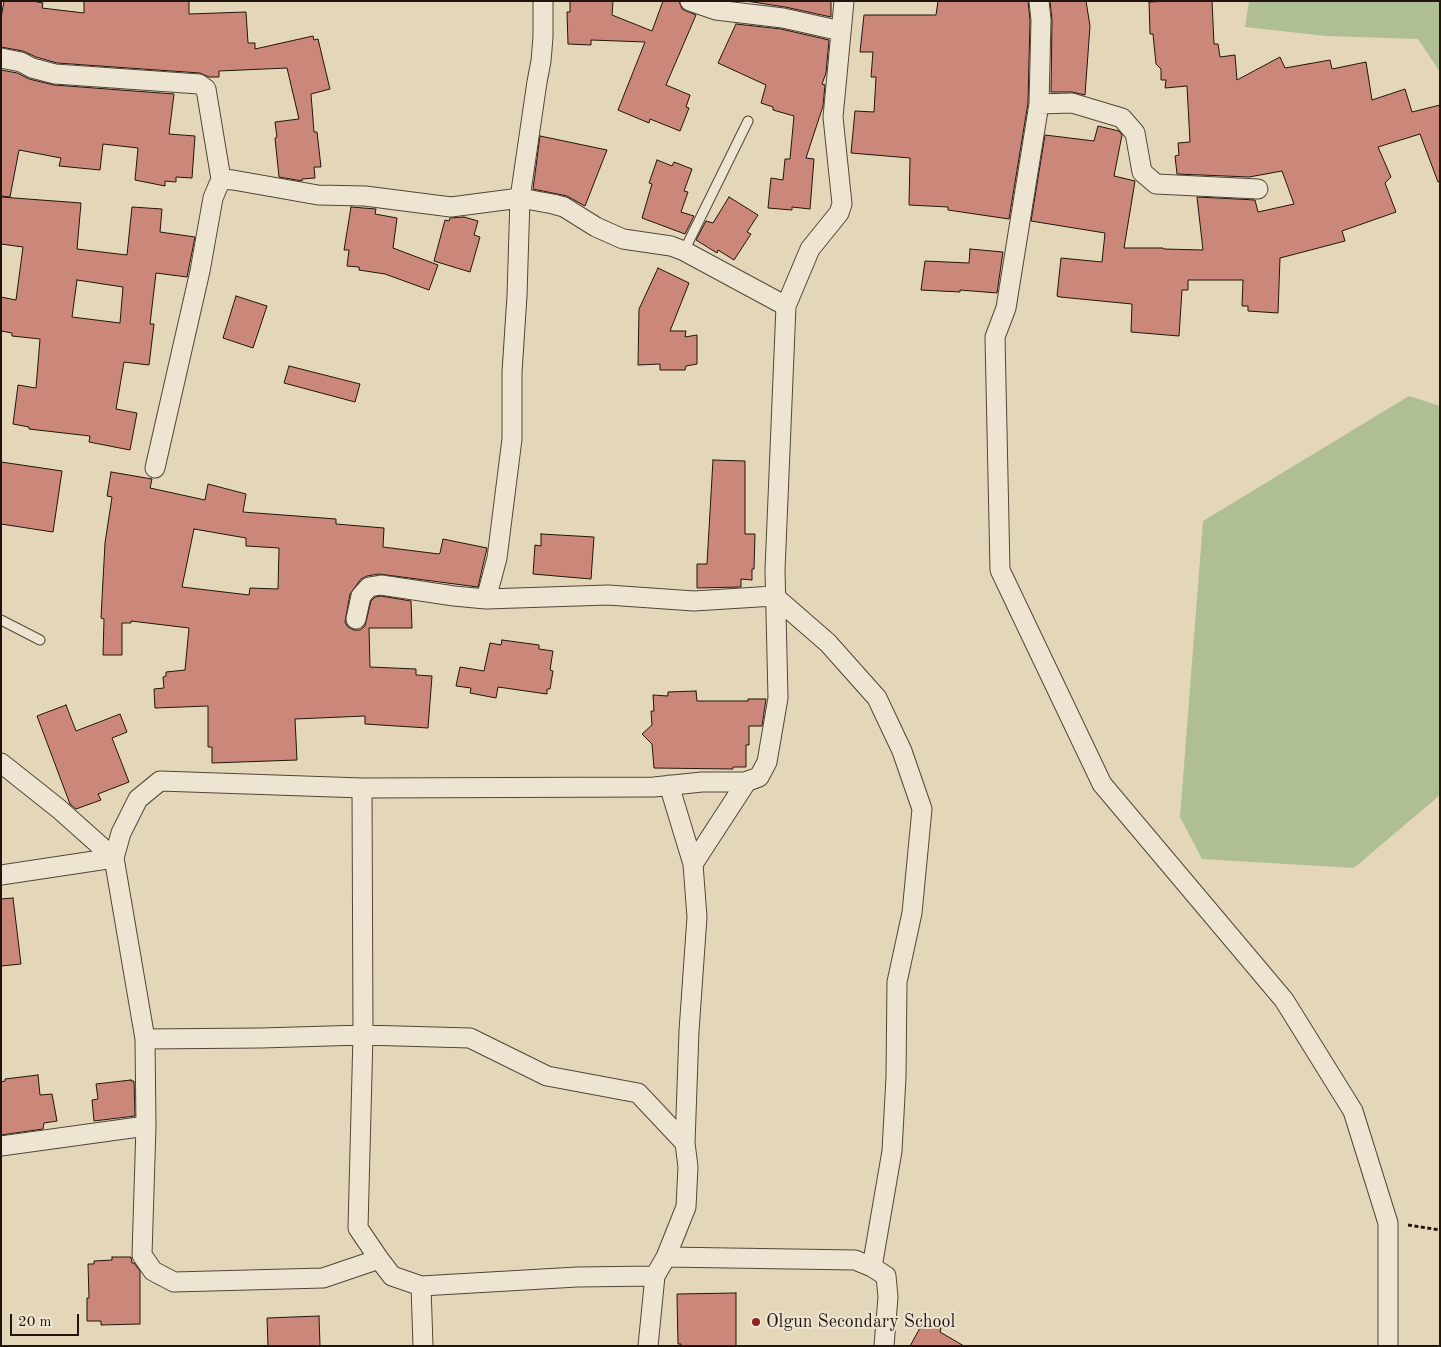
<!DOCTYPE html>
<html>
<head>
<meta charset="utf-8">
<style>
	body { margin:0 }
	#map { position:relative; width:1441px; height:1347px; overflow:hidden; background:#e4d7b9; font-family:"Old Standard TT",serif }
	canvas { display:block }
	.frame { position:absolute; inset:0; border:2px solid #21150d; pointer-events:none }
	.scale { position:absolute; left:10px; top:1314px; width:69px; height:22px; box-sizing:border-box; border:2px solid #21150d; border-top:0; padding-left:6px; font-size:15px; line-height:18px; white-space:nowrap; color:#21150d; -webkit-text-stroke:4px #ede5d2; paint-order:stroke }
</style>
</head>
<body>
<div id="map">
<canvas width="1441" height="1347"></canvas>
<div class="frame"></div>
<div class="scale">20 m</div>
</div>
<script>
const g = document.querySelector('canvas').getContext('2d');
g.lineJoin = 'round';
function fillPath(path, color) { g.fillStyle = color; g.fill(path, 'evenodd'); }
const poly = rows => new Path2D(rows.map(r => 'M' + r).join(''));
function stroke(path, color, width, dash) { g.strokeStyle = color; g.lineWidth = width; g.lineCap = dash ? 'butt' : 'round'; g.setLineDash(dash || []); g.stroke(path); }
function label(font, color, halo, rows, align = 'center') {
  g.font = font + ' "Old Standard TT",serif'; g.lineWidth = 4; g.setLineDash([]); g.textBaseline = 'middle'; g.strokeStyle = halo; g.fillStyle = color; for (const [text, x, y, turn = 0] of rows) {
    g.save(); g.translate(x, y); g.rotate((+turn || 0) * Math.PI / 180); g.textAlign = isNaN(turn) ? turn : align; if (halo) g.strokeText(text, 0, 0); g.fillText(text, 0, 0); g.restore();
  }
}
const green = poly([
	[1249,1,1440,1,1440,72,1418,39,1326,36,1245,27],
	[1409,396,1440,406,1440,795,1354,868,1202,859,1180,817,1203,521]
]);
const building = poly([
	[4,1,32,1,43,3,42,8,84,13,84,1,189,1,189,14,246,12,248,43,255,43,255,49,313,36,314,40,318,39,330,89,311,94,314,132,317,132,321,167,314,167,315,178,302,179,302,181,279,177,275,138,277,137,275,122,299,119,287,68,219,71,219,77,209,77,200,73,57,63,36,57,23,51,1,47,1,18,4,1],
	[570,1,613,1,612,15,652,31,663,1,679,1,682,9,696,15,666,85,690,95,686,107,689,108,680,131,650,119,649,123,618,110,645,42,591,40,591,45,568,44,567,12,570,12,570,1],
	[746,1,831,1,831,17,785,7,746,1],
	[938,1,1028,1,1030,20,1028,103,1009,219,948,210,948,207,909,205,910,158,851,153,855,111,874,112,876,77,871,77,873,52,860,52,864,15,936,15,938,1],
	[1050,1,1086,1,1090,26,1085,95,1072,92,1051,92,1052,20,1050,1],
	[1171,1,1212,1,1214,44,1218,44,1220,57,1235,55,1237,80,1280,57,1285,68,1330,60,1332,69,1366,62,1372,100,1405,89,1412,112,1440,105,1440,181,1438,182,1420,134,1378,147,1391,177,1385,183,1396,212,1342,231,1345,241,1280,258,1278,313,1248,311,1248,306,1242,306,1243,280,1188,280,1188,290,1182,290,1179,336,1131,332,1132,304,1060,297,1057,296,1061,258,1102,262,1105,233,1031,221,1045,135,1094,141,1098,126,1119,131,1122,135,1114,176,1135,181,1124,248,1163,248,1164,249,1203,250,1197,197,1255,200,1258,212,1294,204,1282,171,1249,177,1177,174,1175,156,1179,155,1178,143,1190,142,1187,86,1165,88,1166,80,1161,80,1161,69,1156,64,1153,34,1150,34,1149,2,1171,1],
	[736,24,781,29,829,40,826,73,822,84,825,85,823,106,806,158,814,159,810,209,792,207,792,210,768,208,771,178,783,180,785,159,790,159,794,116,773,110,773,107,761,103,766,85,718,63,736,24],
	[1,70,17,73,29,79,54,85,174,94,169,134,195,136,192,178,176,177,176,182,165,181,165,186,135,180,138,148,103,144,100,170,59,166,61,158,19,150,10,197,1,196,1,70],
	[540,136,607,150,585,206,567,196,533,189,540,136],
	[657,160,672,166,674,162,692,169,684,191,688,192,681,212,694,216,685,234,642,218,652,184,649,183,657,160],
	[1,197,81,203,77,249,127,255,132,207,162,209,160,232,195,237,187,277,156,273,150,324,154,324,149,365,124,362,116,409,137,413,130,450,89,442,90,436,29,429,29,427,13,424,18,385,36,388,40,339,12,336,12,333,1,331,1,297,16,300,23,247,1,244,1,197],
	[77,280,123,287,120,323,72,317,77,280],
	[729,197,758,215,747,232,751,234,734,260,718,250,717,253,696,240,706,221,713,223,729,197],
	[351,207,376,209,375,214,397,218,393,248,438,265,429,290,385,274,359,270,359,267,347,266,349,250,344,250,351,207],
	[464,217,478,221,474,235,480,237,470,272,434,261,445,220,449,221,450,218,464,217],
	[970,249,1003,252,997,293,960,290,960,292,921,290,925,261,969,263,970,249],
	[658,268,689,283,670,331,686,331,685,337,697,335,697,364,686,366,685,370,660,370,660,364,638,365,639,309,658,268],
	[236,296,267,306,253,348,223,338,236,296],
	[289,366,360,384,355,402,284,383,289,366],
	[713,460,745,461,745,534,755,534,754,569,752,569,752,580,741,579,741,587,697,588,697,564,707,564,713,460],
	[1,462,62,471,53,532,1,524,1,462],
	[111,472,152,479,150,488,205,500,208,484,246,494,243,512,336,519,336,524,384,528,383,547,439,554,440,553,443,539,487,548,478,587,379,574,367,576,361,579,350,594,345,622,348,627,354,630,360,630,365,626,371,601,375,597,381,596,411,601,412,628,369,628,370,667,416,669,416,675,432,676,428,728,365,724,365,716,295,719,297,760,212,763,212,747,208,747,208,706,155,708,154,689,164,688,163,677,166,676,166,672,185,670,189,628,131,621,131,623,122,623,122,655,103,655,104,619,101,618,105,543,112,497,107,496,111,472],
	[194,529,246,538,246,546,279,548,278,589,250,588,249,595,182,587,194,529],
	[541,534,594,537,591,579,533,574,535,545,541,546,541,534],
	[502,640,539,645,539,649,553,651,550,670,553,671,550,689,547,689,547,694,498,687,496,698,470,693,471,688,456,686,460,667,484,671,490,643,501,645,502,640],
	[696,691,697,701,748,701,748,699,766,699,762,726,749,726,749,745,746,745,746,767,733,767,733,769,654,768,652,744,642,734,652,725,651,711,654,711,653,695,668,696,668,692,696,691],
	[66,705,76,731,120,714,127,732,112,738,129,782,98,794,101,800,76,809,70,804,37,716,66,705],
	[13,898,21,964,1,966,1,899,13,898],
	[38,1075,40,1095,52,1094,57,1121,44,1123,43,1129,1,1135,1,1082,5,1081,5,1079,38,1075],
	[131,1080,131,1081,134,1081,135,1116,94,1121,92,1100,98,1099,96,1084,131,1080],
	[112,1257,131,1257,132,1263,134,1263,140,1271,140,1324,101,1325,101,1321,87,1321,87,1298,89,1298,88,1264,94,1264,94,1261,112,1260,112,1257],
	[736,1293,736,1346,681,1346,681,1344,678,1344,677,1294,736,1293],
	[319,1316,320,1346,268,1346,267,1318,319,1316],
	[925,1319,941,1328,940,1332,964,1346,910,1346,925,1319]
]);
const path = poly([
	[1408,1225,1440,1230]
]);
const service = poly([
	[684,251,748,121],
	[1,620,40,640]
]);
const minor = poly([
	[690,1,716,10,783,18,841,31],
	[1039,1,1041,20,1039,104,1006,308,995,337,1000,570,1102,784,1284,1000,1353,1111,1388,1223,1388,1346],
	[1,58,21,62,32,68,55,74,199,84,206,89,221,179],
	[1039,104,1072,103,1122,118,1135,133,1142,172,1156,184,1258,189],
	[155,468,200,271,213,198,221,179,233,180,318,195,365,196,451,207,520,198,553,204,564,207,596,227,623,239,671,246,684,251,786,306],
	[486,599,497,558,512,439,512,372,517,296,520,198,537,82,541,61,543,37,543,1],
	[356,619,361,596,369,587,381,585,454,596,486,599,608,595,694,601,774,596,828,643,877,698,902,751,922,809,912,913,897,982,896,1077,892,1151,872,1267],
	[1,763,59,809,114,858],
	[669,785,693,864,697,917,689,1031,685,1143],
	[362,788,363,1035,470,1038,547,1076,638,1093,685,1143,688,1167,686,1207,666,1257,655,1276,648,1346],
	[693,864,747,781],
	[1,875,114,858],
	[145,1039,146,1126,142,1255,153,1271,174,1282,323,1278,379,1259],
	[1,1146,146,1126],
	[666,1257,855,1260,872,1267,886,1276,888,1297,884,1346],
	[655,1276,577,1277,421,1286,392,1276,379,1259,358,1228,363,1035,261,1038,145,1039,114,858,121,833,138,799,160,781,362,788,654,787,702,782,745,782,759,777,767,762,778,698,775,570,786,306,810,249,839,213,842,204,833,117,844,1],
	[421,1286,423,1346]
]);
const markers = [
	[756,1322,5,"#8f2418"]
];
const poiNames = [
	["Olgun Secondary School",766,1322]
];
fillPath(green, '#afbf93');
fillPath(building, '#cc877b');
stroke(building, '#21150d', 1);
stroke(service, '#524638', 11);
stroke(minor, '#524638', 21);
stroke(path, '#21150d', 3, [4, 2.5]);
stroke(service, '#ede5d2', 9);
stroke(minor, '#ede5d2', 19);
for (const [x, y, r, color] of markers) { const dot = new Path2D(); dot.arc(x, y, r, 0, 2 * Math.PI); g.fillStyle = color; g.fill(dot); stroke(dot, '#ede5d2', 2); }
label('18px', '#21150d', '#ede5d2', poiNames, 'left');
</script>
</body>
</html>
